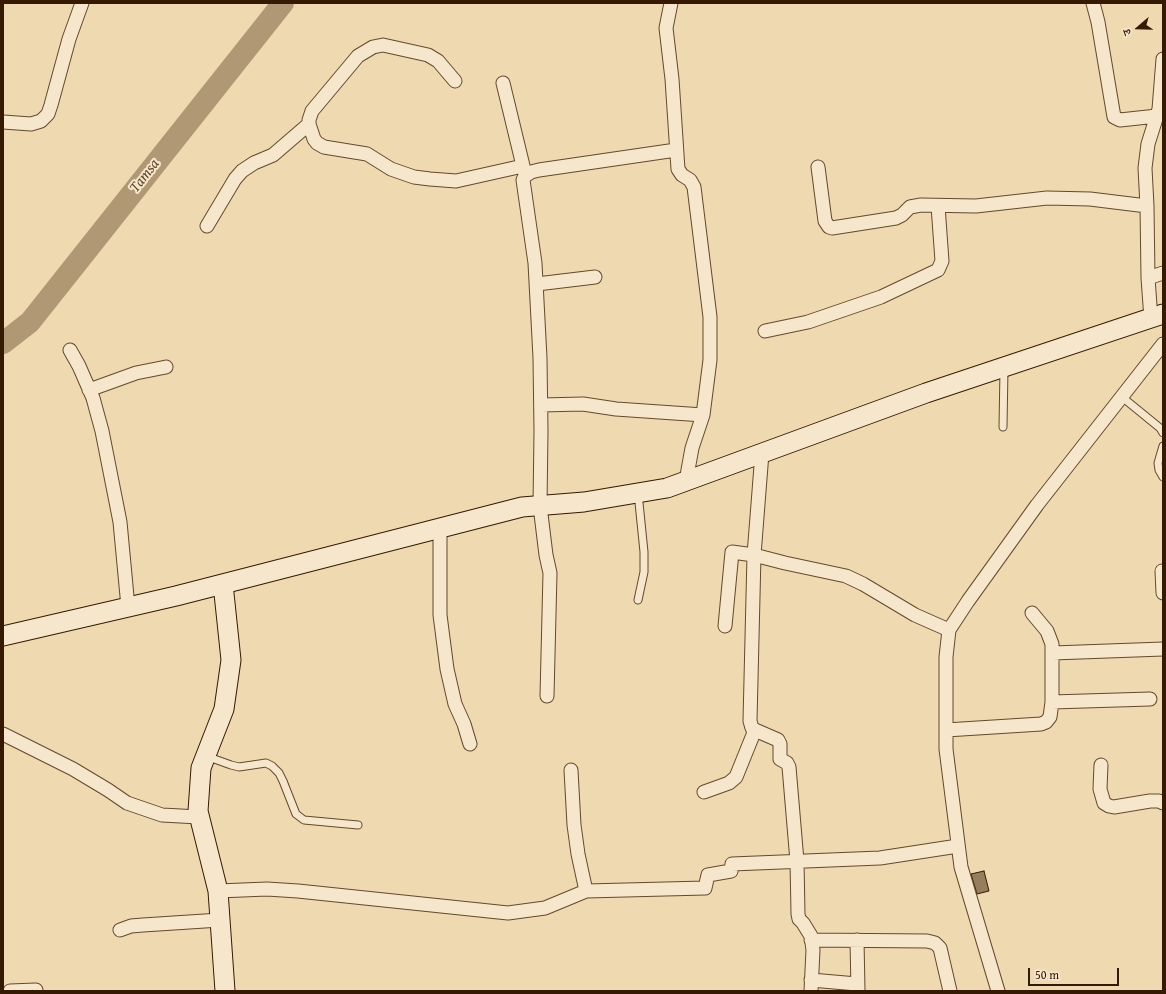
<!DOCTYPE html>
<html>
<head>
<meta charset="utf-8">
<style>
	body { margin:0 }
	#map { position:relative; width:1166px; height:994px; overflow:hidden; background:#efd9b0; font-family:"Gentium Book Plus","Noto Serif Devanagari",serif }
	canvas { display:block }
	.frame { position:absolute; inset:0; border:4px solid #351902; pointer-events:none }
	.north { position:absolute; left:1118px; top:8px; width:40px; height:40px; -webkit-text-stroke:3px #f5e6cc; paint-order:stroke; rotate:250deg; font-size:11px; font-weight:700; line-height:16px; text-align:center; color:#351902 }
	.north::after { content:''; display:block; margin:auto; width:14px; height:18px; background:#351902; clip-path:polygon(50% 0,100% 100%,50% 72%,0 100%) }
	.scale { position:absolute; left:1028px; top:968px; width:91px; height:18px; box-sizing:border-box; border:2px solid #351902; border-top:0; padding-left:5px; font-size:12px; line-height:14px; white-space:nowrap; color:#351902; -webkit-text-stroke:3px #f5e6cc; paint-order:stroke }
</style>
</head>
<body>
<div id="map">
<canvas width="1166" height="994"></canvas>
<div class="frame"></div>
<div class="north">उ</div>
<div class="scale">50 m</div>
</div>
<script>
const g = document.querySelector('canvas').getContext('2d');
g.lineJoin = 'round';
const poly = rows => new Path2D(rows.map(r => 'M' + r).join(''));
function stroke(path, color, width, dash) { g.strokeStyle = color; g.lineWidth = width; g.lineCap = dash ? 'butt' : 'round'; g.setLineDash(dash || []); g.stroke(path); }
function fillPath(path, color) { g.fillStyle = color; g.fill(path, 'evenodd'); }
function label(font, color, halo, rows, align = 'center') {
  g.font = font + ' "Gentium Book Plus",serif'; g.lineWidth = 4; g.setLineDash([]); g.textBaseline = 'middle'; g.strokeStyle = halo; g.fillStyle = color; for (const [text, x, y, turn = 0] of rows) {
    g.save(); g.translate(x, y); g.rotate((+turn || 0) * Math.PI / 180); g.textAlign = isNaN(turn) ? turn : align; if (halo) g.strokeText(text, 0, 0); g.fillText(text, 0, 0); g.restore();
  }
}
const river = poly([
	[3,343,30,322,283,3]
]);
const building = poly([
	[984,871,989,891,977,894,971,874,984,871]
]);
const lane = poly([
	[1122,397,1160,428,1163,433],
	[1003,427,1004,369],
	[1163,446,1158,463,1159,470,1163,477],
	[638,493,644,552,644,572,638,600],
	[206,756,231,765,239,767,266,763,272,766,279,773,283,781,296,814,304,820,358,825]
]);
const street = poly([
	[671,3,666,28,672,79,678,169,682,175,690,180,694,187,710,317,710,360,703,415,692,448,686,481],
	[1093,3,1098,22,1114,117,1120,120,1157,116],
	[455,81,438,61,428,55,383,45,373,47,358,56,312,111,309,120,309,124,314,139,317,143,324,147,367,154,391,169,414,177,430,179,456,181,523,166],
	[503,83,525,174],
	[3,122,31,124,41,121,48,114,51,105,69,39,82,3],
	[818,167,825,221,829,227,832,228,896,218,902,215,910,207,921,205,976,206,1047,198,1090,199,1147,206],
	[207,226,235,179,242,171,254,163,273,155,309,124],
	[1148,278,1163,273],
	[537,284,595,277],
	[1151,319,1148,278,1147,206,1145,168,1148,144,1159,109,1163,59],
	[765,331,808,322,881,297,938,270,942,261,938,206],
	[70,350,79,366,93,398,102,431,120,522,128,607],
	[89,390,136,373,166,367],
	[541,405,583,404,616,409,703,415],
	[762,453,754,555,750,721,752,728,755,730,778,740,780,744,780,759,787,763,789,767,797,861,798,914,799,919,803,923,811,936,813,950,811,991],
	[440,528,440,615,447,669,455,704,464,724,470,744],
	[1162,571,1163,593],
	[725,626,732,552,754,555,785,563,846,576,863,584,915,615,949,630],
	[1053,653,1163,649],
	[547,696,550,573,546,555,540,506,541,431,540,358,535,263,523,180,525,176,531,172,539,170,676,150],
	[1052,702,1150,699],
	[946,730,1041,724,1046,722,1050,717,1052,702,1052,644,1047,631,1032,613],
	[3,734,73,769,108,790,127,803,162,815,199,817],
	[1101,765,1100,789,1104,803,1109,806,1114,807,1150,801,1159,801,1163,803],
	[571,770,574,825,578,854,586,891],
	[704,792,729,783,736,777,755,730],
	[218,891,267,889,298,891,508,913,545,908,586,891,705,888,708,875,731,871,732,864,880,858,958,846],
	[120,930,131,926,143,925,220,920],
	[811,940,927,941,935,943,940,948,950,991],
	[857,940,858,991],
	[811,980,857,984],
	[10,991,36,990],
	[998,991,961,867,946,749,946,657,949,630,968,601,1037,505,1163,344]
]);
const secondary = poly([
	[223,584,231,660,224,709,201,768,198,811,218,891,225,991],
	[3,636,176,596,522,507,584,502,667,488,926,393,1163,314]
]);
const waterNames = [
	["Tamsa",145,176,-52]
];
stroke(river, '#b09875', 22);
fillPath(building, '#967d5c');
stroke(building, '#351902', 1);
stroke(lane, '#64492e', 9);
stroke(street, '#64492e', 15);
stroke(secondary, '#351902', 21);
stroke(lane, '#f5e6cc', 7);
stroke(street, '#f5e6cc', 13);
stroke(secondary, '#f5e6cc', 19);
label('italic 15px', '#60452a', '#f5e6cc', waterNames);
</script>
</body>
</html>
